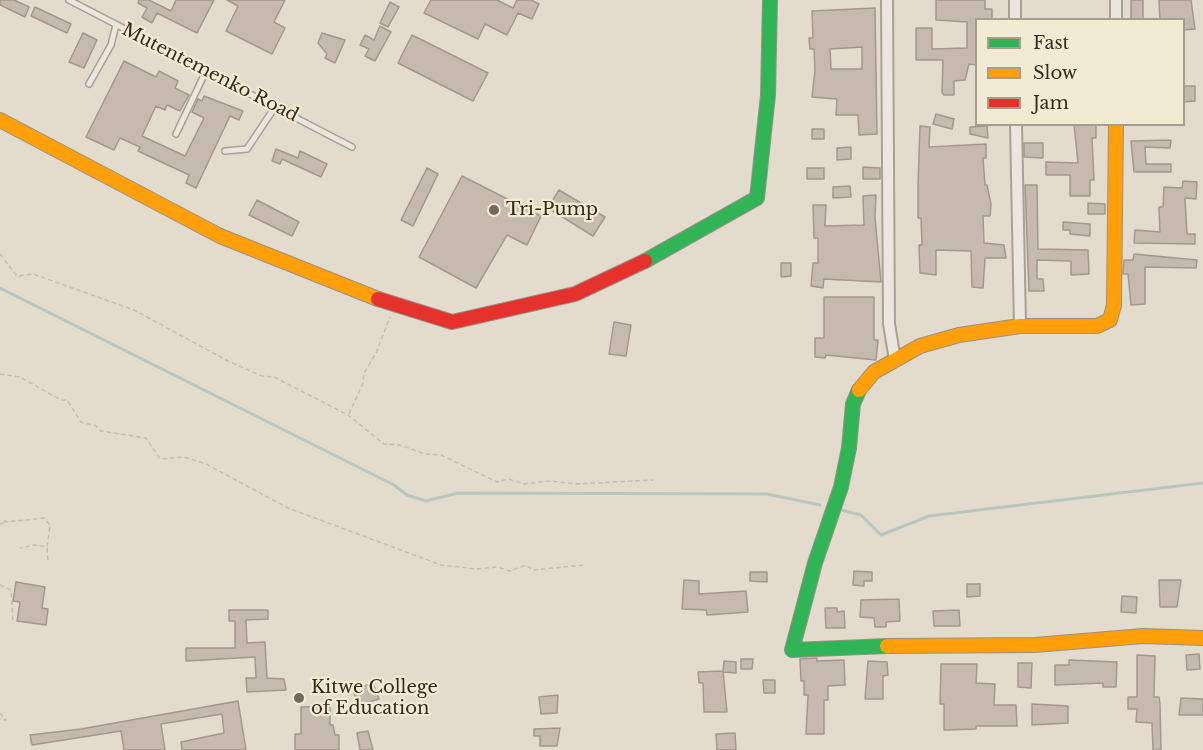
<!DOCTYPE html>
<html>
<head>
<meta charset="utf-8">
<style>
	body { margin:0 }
	#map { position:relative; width:1203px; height:750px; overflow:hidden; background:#e3dccd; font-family:"Libre Baskerville",serif }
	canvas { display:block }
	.legend { position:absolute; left:975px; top:18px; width:210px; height:108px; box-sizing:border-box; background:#f3ead4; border:2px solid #a79d8c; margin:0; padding:8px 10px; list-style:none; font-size:18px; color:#362a1f }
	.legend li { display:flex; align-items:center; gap:12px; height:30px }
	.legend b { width:30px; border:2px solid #a79d8c }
</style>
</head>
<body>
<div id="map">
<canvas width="1203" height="750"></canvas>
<ul class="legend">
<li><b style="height:8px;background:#30b455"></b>Fast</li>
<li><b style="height:8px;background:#ff9f0a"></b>Slow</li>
<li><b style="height:8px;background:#e5322d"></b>Jam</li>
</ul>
</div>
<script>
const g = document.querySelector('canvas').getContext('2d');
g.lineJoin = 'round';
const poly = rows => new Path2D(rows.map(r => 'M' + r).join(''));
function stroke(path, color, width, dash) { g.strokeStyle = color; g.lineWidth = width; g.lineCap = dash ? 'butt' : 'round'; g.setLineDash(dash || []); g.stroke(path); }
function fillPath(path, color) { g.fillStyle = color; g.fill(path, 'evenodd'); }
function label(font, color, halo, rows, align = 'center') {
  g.font = font + ' "Libre Baskerville",serif'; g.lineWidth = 4.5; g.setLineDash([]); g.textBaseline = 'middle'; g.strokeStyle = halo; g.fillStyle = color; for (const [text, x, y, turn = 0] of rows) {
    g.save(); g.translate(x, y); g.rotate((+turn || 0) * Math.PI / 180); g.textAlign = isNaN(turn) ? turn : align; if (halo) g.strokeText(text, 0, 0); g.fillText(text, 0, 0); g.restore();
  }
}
const stream = poly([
	[0,288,394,485,407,495,426,501,458,493,767,494,820,505],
	[841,510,861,515,881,535,929,516,1203,483]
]);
const building = poly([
	[0,0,14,0,29,7,25,17,0,5,0,0],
	[139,0,149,0,171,11,176,0,214,0,197,33,157,13,152,23,142,17,147,8,138,3,139,0],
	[227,0,285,0,274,22,285,28,272,54,226,31,238,6,227,0],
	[431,0,497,0,513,8,517,0,531,0,539,4,532,19,518,13,507,35,485,24,478,39,424,13,431,0],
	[936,0,985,0,985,9,992,9,992,19,976,20,976,65,969,64,965,80,954,81,954,95,944,95,942,93,943,60,916,60,916,28,932,28,932,49,967,48,967,22,936,20,936,0],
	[1131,0,1143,0,1143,20,1131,20,1131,0],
	[1159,0,1191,0,1195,29,1184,30,1184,20,1160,20,1159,0],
	[390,2,399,7,388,27,380,23,390,2],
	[35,7,71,24,67,33,31,16,35,7],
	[875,8,877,134,859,135,858,115,836,115,837,99,812,97,815,70,814,49,810,49,809,38,813,38,812,11,875,8],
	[862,47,862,69,831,69,830,49,862,47],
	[380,26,391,32,375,61,365,56,369,49,360,45,365,35,374,40,380,26],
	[83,33,97,40,84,68,69,62,83,33],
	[322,33,345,40,335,63,325,58,327,54,318,43,322,33],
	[412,35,488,73,473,101,398,63,412,35],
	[124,61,156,77,159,71,178,81,175,88,189,95,180,111,167,105,165,110,156,106,142,136,185,156,204,118,192,112,198,99,202,101,204,96,243,111,239,120,230,116,196,188,186,183,189,175,138,151,140,147,120,138,114,150,86,137,124,61],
	[1184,86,1195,86,1195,101,1184,102,1184,86],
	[936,114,954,119,952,129,933,124,936,114],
	[1074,124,1096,124,1096,138,1092,138,1094,180,1090,180,1090,196,1070,196,1070,175,1046,175,1046,162,1078,163,1074,124],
	[920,126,930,127,929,147,986,144,986,158,983,158,985,185,987,185,991,204,990,216,983,216,984,243,1004,245,1006,258,985,258,983,288,972,287,971,251,936,250,936,275,920,273,919,245,922,245,921,218,918,218,918,185,920,126],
	[987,126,988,138,970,134,970,127,987,126],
	[812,129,824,129,824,139,812,139,812,129],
	[1171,140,1170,148,1145,147,1146,164,1171,164,1171,172,1134,172,1131,141,1171,140],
	[1024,143,1043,143,1043,158,1024,157,1024,143],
	[851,147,851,159,837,160,837,148,851,147],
	[276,149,298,158,300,151,327,164,321,177,282,159,280,164,272,161,276,149],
	[863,167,880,168,880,179,863,179,863,167],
	[427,168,438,174,413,226,401,220,427,168],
	[807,168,824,168,824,179,807,179,807,168],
	[462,176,541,216,527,245,507,235,476,288,419,257,462,176],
	[1183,181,1197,182,1196,199,1185,198,1187,234,1195,234,1195,244,1134,243,1135,230,1160,232,1159,207,1163,207,1164,187,1182,188,1183,181],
	[1025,185,1037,185,1038,249,1088,250,1089,274,1071,275,1071,261,1037,260,1037,279,1043,279,1044,291,1029,291,1025,185],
	[850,186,851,197,833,198,833,187,850,186],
	[559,190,605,217,593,236,548,208,559,190],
	[876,195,875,217,881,282,824,279,823,288,811,286,813,263,818,263,818,238,814,238,813,205,826,205,825,226,864,225,863,196,876,195],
	[257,200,299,222,292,236,249,215,257,200],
	[1088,203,1105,204,1105,214,1088,214,1088,203],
	[1063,222,1090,224,1090,236,1070,234,1070,230,1063,230,1063,222],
	[1134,254,1197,260,1196,268,1145,267,1145,304,1131,305,1128,274,1123,274,1124,260,1133,260,1134,254],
	[781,263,791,263,791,276,781,277,781,263],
	[824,297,874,297,874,340,878,340,876,360,826,355,825,358,815,357,815,338,824,338,824,297],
	[614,322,631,325,626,356,609,354,614,322],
	[854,571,872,572,872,581,864,581,864,586,853,585,854,571],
	[750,572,767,572,767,582,750,581,750,572],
	[684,580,699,581,699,594,746,591,748,612,707,615,706,610,682,609,684,580],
	[1159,580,1181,580,1177,607,1160,607,1159,580],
	[16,582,45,587,42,608,48,609,46,625,17,621,20,602,13,601,16,582],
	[967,584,980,584,980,596,967,597,967,584],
	[1122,596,1137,597,1136,613,1121,612,1122,596],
	[899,599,900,621,886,622,886,627,875,627,874,618,860,617,861,600,899,599],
	[825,608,837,608,837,612,844,611,845,628,826,628,825,608],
	[229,610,268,610,268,619,246,620,247,643,265,642,267,678,284,679,286,690,247,692,246,678,256,678,255,657,186,661,186,648,235,648,235,621,229,621,229,610],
	[959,610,960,626,934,626,933,611,959,610],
	[1199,654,1200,669,1187,670,1186,655,1199,654],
	[1137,655,1155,656,1154,697,1159,697,1160,704,1161,750,1153,750,1152,723,1136,722,1137,709,1128,709,1128,697,1137,697,1137,655],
	[817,658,817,661,844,660,845,685,828,686,828,700,824,700,824,734,806,734,808,695,804,695,804,681,801,681,800,659,817,658],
	[741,659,753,659,752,669,741,669,741,659],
	[1069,660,1117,662,1116,687,1103,687,1103,683,1055,685,1055,665,1069,665,1069,660],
	[724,661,736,662,736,673,723,672,724,661],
	[868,661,887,662,888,675,883,676,883,699,865,699,868,661],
	[1018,663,1032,663,1031,688,1018,687,1018,663],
	[941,664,977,664,976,683,995,684,994,705,1016,705,1017,726,976,726,976,729,944,730,944,704,940,704,941,664],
	[723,671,727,712,704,712,703,683,699,683,698,672,723,671],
	[763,680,775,680,775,693,764,693,763,680],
	[373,683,379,699,358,705,353,690,373,683],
	[558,695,557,713,541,714,539,697,558,695],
	[1181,698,1203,699,1203,715,1179,715,1181,698],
	[238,701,246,750,182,750,181,742,224,733,222,714,161,724,165,750,124,750,121,731,32,745,30,735,81,729,238,701],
	[1032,704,1068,706,1068,723,1032,725,1032,704],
	[330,706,330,725,333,725,335,735,339,735,339,750,295,750,295,734,301,734,301,707,330,706],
	[560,728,557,746,540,746,540,736,534,736,534,729,560,728],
	[368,731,373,750,360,750,357,733,368,731],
	[735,733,736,750,717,750,716,734,735,733]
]);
const path = poly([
	[0,254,17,276,33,274,134,310,228,361,262,376,274,377,348,415,384,444,400,445,425,454,441,455,497,482,508,479,524,484,550,481,577,484,653,480],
	[0,374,20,377,61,400,67,400,81,422,96,426,101,431,146,438,160,459,184,457,206,464,288,508,441,565,477,569,497,567,510,571,526,565,533,570,585,565],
	[349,414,363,383,364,373,376,353,390,317],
	[4,520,6,522,44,518,50,525,47,547,34,545,20,548],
	[0,524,5,522],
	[47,548,48,561],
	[0,585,11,590,13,623],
	[0,713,6,720,0,719]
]);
const lane = poly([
	[69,0,352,147],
	[89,84,111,45,116,25],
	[176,134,206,71],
	[225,151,247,149,275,107]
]);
const street = poly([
	[887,0,889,324,895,360],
	[1015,0,1015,20],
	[1116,0,1116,20],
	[1016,124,1020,326]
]);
const fast = poly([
	[645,261,757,198,768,95,770,0],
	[859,390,853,404,849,448,841,487,815,563,792,650,887,646]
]);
const slow = poly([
	[0,120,220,236,378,299],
	[859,390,874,372,920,346,959,335,1020,326,1097,326,1110,320,1114,305,1116,124],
	[887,646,1035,645,1143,636,1203,638]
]);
const jam = poly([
	[378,299,452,322,575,294,645,261]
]);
const markers = [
	[494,210,6,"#73685c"],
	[299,698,6,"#73685c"]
];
const streetNames = [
	["Mutentemenko Road",210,73,27]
];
const poiNames = [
	["Tri-Pump",506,210],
	["Kitwe College",311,688],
	["of Education",311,709]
];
stroke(stream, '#b8c7be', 3);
fillPath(building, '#c6baae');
stroke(building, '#a3988d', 1.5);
stroke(lane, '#a8a196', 8);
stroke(street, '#a8a196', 14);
stroke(fast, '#979186', 16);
stroke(slow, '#979186', 16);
stroke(jam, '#979186', 16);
stroke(path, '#c3bdb5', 1.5, [4.5, 3]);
stroke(lane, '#ebe7df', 5);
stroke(street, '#ebe7df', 10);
stroke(fast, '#30b455', 14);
stroke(slow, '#ff9f0a', 14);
stroke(jam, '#e5322d', 14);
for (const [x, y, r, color] of markers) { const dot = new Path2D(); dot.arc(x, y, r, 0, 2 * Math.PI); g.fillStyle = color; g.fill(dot); stroke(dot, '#f3ead4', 2); }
label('18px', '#362a1f', '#f3ead4', streetNames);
label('18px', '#362a1f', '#f3ead4', poiNames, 'left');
</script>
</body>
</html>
